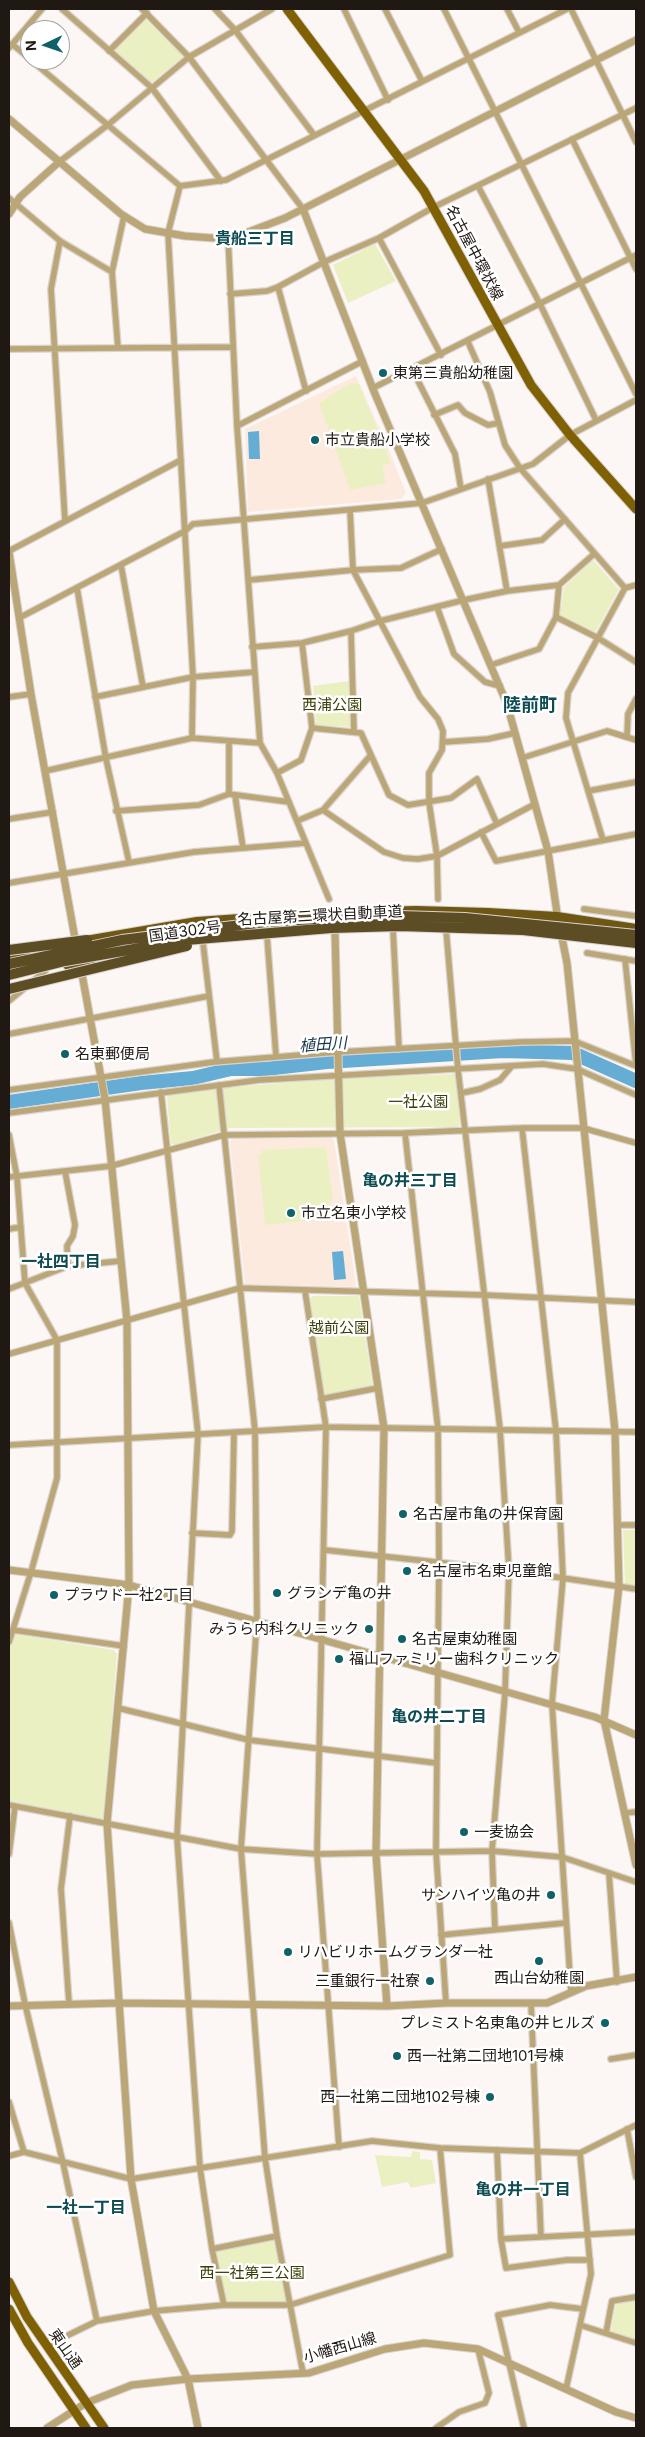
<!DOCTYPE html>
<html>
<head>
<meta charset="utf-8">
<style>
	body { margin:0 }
	#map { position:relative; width:645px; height:2437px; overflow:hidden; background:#fcf7f4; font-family:Inter,sans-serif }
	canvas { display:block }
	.frame { position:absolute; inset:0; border:10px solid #201813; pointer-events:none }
	.north { position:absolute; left:20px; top:20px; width:50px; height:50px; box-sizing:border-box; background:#fff; border:1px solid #a6a3a1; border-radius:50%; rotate:267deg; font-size:14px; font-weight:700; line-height:20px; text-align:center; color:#201813 }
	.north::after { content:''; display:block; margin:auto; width:18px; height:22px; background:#116169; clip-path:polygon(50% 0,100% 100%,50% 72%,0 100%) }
</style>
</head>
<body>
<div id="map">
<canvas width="645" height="2437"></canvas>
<div class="frame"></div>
<div class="north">N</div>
</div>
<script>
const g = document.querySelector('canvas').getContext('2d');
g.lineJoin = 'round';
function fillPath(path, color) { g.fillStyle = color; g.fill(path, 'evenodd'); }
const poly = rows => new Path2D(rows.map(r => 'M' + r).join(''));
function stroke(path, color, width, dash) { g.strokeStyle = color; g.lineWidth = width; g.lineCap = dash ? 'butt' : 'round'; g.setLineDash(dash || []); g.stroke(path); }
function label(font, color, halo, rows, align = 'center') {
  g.font = font + ' Inter,"Noto Sans JP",sans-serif'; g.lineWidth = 5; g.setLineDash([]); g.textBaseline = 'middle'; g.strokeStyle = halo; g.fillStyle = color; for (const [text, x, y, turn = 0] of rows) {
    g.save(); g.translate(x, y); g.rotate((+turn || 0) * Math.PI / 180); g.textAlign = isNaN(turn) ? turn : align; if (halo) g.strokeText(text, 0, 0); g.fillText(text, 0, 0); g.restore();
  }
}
const built = poly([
	[356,376,389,450,406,493,401,499,248,512,245,429],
	[331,1138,334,1140,356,1285,353,1287,245,1284,230,1142,232,1139]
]);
const green = poly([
	[146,19,184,56,151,83,115,50],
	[375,244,396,281,348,303,333,265],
	[350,383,359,384,391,463,382,466,386,483,350,490,319,403],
	[593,560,619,589,595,633,560,615,564,587],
	[349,681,351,727,316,725,313,686],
	[457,1074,460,1124,458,1127,230,1128,174,1145,171,1143,167,1097,173,1092,342,1078],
	[326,1147,333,1199,326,1207,326,1219,265,1225,258,1155,262,1155,262,1150],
	[313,1296,359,1296,373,1386,324,1395,308,1299],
	[623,1530,636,1530,636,1586,625,1584],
	[14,1634,114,1650,117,1654,104,1817,101,1819,9,1801,9,1650],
	[412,2151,420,2152,420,2159,432,2160,436,2183,411,2188,408,2182,382,2187,375,2155,411,2157],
	[272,2239,275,2242,286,2302,226,2304,216,2254,218,2250],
	[636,2296,636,2341,611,2332,616,2302]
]);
const water = poly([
	[259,431,260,459,249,459,248,432],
	[343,1251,346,1279,334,1280,332,1252]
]);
const river = poly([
	[9,1102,141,1083,193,1078,231,1069,265,1069,327,1062,503,1051,573,1053,636,1081]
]);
const minor = poly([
	[62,9,152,88,221,181],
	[142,9,189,57,303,209],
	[215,9,235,30,314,135],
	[344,9,388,100],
	[385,9,422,81],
	[444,9,636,394],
	[507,9,519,32],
	[571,9,636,142],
	[12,44,30,59],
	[9,48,42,9],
	[109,51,147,13],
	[31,60,180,186,226,180,567,9],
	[572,139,636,269],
	[59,162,109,124,189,57,272,9],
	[180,186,168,233,193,677,192,738],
	[478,186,540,304,596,420],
	[9,198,60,241,112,272],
	[228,236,237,426,260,743,277,773,329,899],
	[379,238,441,355],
	[60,241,51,289,65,521],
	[278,287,306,391],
	[230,294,267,291,278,287,324,262,379,238,434,207,636,108],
	[468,342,490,392,505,445,520,468,625,588,636,585],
	[118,348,112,272,124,216],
	[9,349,233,347],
	[412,369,455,454,461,489],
	[373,388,636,255],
	[434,415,458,405,465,413,488,425,499,423],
	[237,426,363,361],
	[488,479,507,591],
	[350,510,353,570,420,697,438,719,443,731,442,750,429,773,429,802,437,856,438,899],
	[500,546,542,540,565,519],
	[9,551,181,460],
	[121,565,143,687],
	[249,580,353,570,401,568,442,549],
	[77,588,106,759,129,862],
	[437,607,454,654,485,682,500,686],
	[556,617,598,638,636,662],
	[19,618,185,531,193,524,422,503,533,464,570,435,636,400],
	[351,631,354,732],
	[252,647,302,643,351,631,380,621,464,600,507,591,559,585,594,554],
	[491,665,539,649,556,617,559,585],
	[9,697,31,694],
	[95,697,193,677,255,672],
	[312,728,361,733,389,795,408,805,451,798,477,779,497,824],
	[627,736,628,714,636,699],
	[229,742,229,794],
	[444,742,488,739,515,733],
	[522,758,607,731,636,740],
	[45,771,192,738,260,743],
	[277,773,301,760,312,728,302,643],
	[588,791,636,782],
	[235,795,243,848],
	[323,810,384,852,403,858,418,859,437,856,535,804],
	[116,811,199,805,229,794,289,802],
	[9,819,53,812],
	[297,821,323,810,370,756],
	[481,832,496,861,636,834],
	[603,840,566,718,568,693,625,588],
	[9,883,194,852,306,843],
	[584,909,636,916],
	[393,929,399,1049],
	[446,929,458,1070,500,1429,509,1570,505,1693,492,1851,495,1929],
	[267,936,276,1056],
	[203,943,217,1062],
	[587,953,636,961],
	[625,959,636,1065],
	[33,981,45,971],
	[9,1001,26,987],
	[9,1034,209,996],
	[219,1085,255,1431,257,1620,241,1849,265,2158,277,2236,303,2373],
	[9,1090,214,1062,338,1052,521,1042,574,1041,636,1066],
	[161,1092,198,1434,177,1837,200,2168,212,2249,224,2305],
	[462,1093,480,1089,500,1080,512,1066],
	[9,1113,259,1080,543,1064,577,1069,636,1095],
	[522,1128,556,1431,563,1578,552,1704,571,1992],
	[405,1133,438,1429,439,1562,436,1851,446,2003],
	[9,1135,17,1177,25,1283,57,1340,57,1478,31,1572,9,1642],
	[65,1171,75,1225,73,1236,67,1246,68,1266],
	[9,1177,111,1166,224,1135,405,1133,522,1128,583,1128,636,1143],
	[9,1229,21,1227],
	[9,1289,68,1266,121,1261],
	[305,1291,326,1427,317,1854,339,2147],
	[9,1354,240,1288,484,1295,636,1302],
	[321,1399,378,1388],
	[9,1445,326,1427,636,1432],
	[618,1525,636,1525],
	[192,1533,230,1535,232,1531,234,1433],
	[325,1550,509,1570,636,1589],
	[13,1630,124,1646],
	[118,1708,249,1740,436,1763],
	[9,1805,241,1849,317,1854,492,1851,562,1857,636,1882],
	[624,1813,636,1812],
	[9,1854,15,1806],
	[609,1874,617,1982],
	[9,1923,25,2004,63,2163,97,2321],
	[441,1935,565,1923],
	[69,2003,61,1889,70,1816],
	[531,2003,541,2237],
	[611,2059,636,2055],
	[9,2102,24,2152,131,2179,372,2141,440,2148,580,2153,636,2125],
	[627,2129,636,2177],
	[497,2150,501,2239,636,2232],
	[9,2156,24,2152],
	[501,2239,506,2268,567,2260,590,2260],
	[212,2249,277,2236],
	[580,2325,636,2343],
	[606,2333,612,2301,636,2297],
	[46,2346,97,2321,154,2311,224,2305,290,2305,450,2255,440,2148],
	[566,2389,591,2274,580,2153],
	[436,2428,459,2412,485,2403,489,2393,478,2349],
	[524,2428,498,2315,550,2305,583,2309]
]);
const tertiary = poly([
	[9,119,121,214,145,229,185,236,213,238,243,234,285,218,636,40],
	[303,209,375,394,507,704,548,851,558,920],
	[9,214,20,197,59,162],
	[9,552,31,694,76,944],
	[335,933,340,1133,384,1428,376,1854,387,2006],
	[561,933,567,963,615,1431,619,1586,604,1720,636,1865],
	[81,969,105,1099,127,1321,129,1585,107,1823,131,2179,154,2311,188,2379,198,2428],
	[9,1570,129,1585,595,1717,636,1735],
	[9,2006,119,2003,387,2006,446,2003,547,2003,586,1986,636,1977],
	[47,2428,86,2403,132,2385,188,2379,309,2373,385,2349,424,2343,478,2349,616,2412,636,2418]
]);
const primary = poly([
	[287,9,424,191,531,385,570,435,636,509],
	[9,2282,27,2317,104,2428],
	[9,2309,28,2343,86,2428]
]);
const trunk = poly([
	[333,913,416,911,488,913,557,917,636,929],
	[80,942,197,922,297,915],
	[9,958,47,949],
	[68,965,138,954]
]);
const motorwayBridge = poly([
	[9,950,87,940],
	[9,964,122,940,265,922,331,918,400,916,465,918,636,935],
	[9,975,65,961,186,940,331,928,400,926,523,930,636,943],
	[9,989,187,946]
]);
const markers = [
	[383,373,5,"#116169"],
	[315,440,5,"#116169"],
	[65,1054,5,"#116169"],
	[291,1213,5,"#116169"],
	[403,1514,5,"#116169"],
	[407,1571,5,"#116169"],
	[277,1593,5,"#116169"],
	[54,1595,5,"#116169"],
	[369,1629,5,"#116169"],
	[402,1639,5,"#116169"],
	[339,1659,5,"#116169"],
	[464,1832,5,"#116169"],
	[551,1895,5,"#116169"],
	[288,1952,5,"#116169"],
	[539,1961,5,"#116169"],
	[430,1981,5,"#116169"],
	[605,2023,5,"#116169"],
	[397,2056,5,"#116169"],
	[490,2097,5,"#116169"]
];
const streetNames = [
	["名古屋中環状線",474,253,62],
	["名古屋第二環状自動車道",320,916,-3],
	["国道302号",185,932,-8],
	["小幡西山線",340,2348,-16],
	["東山通",65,2349,55]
];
const poiNames = [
	["東第三貴船幼稚園",393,373],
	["市立貴船小学校",325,440],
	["名東郵便局",75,1054],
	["市立名東小学校",301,1213],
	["名古屋市亀の井保育園",413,1514],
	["名古屋市名東児童館",417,1571],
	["グランデ亀の井",287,1593],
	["プラウド一社2丁目",64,1595],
	["みうら内科クリニック",359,1629,"right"],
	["名古屋東幼稚園",412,1639],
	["福山ファミリー歯科クリニック",349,1659],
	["一麦協会",474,1832],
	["サンハイツ亀の井",541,1895,"right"],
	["リハビリホームグランダ一社",298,1952],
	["西山台幼稚園",539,1978,"center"],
	["三重銀行一社寮",420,1981,"right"],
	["プレミスト名東亀の井ヒルズ",595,2023,"right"],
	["西一社第二団地101号棟",407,2056],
	["西一社第二団地102号棟",480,2097,"right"]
];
const parkNames = [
	["西浦公園",332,705],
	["一社公園",418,1102],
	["越前公園",339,1328],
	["西一社第三公園",252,2273]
];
const neighbourhoodNames = [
	["貴船三丁目",255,239],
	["亀の井三丁目",410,1181],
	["一社四丁目",61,1262],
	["亀の井二丁目",439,1717],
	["亀の井一丁目",523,2190],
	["一社一丁目",86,2208]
];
const waterNames = [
	["植田川",323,1045,-4]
];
const quarterNames = [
	["陸前町",530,706]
];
fillPath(built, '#fdeade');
fillPath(green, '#ebf0c2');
fillPath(water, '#65add4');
stroke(river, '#65add4', 14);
stroke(minor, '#d9d3d0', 8);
stroke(tertiary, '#d9d3d0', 9);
stroke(primary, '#d9d3d0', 11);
stroke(trunk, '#d9d3d0', 12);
stroke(minor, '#baa676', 5.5);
stroke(tertiary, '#baa676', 7);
stroke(primary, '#7f6104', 9);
stroke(trunk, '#6e5714', 10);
stroke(motorwayBridge, '#d9d3d0', 12, []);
stroke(motorwayBridge, '#5d4d25', 10);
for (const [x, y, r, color] of markers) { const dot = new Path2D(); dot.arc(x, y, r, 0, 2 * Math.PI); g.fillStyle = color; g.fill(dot); stroke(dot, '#fff', 2); }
label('15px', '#201813', '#fff', streetNames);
label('15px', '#201813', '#fff', poiNames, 'left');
label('15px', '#3b3e07', '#fff', parkNames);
label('bold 16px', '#0d4c52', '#fff', neighbourhoodNames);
label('italic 16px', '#163748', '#fff', waterNames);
label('bold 18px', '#0d4c52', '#fff', quarterNames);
</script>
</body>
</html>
